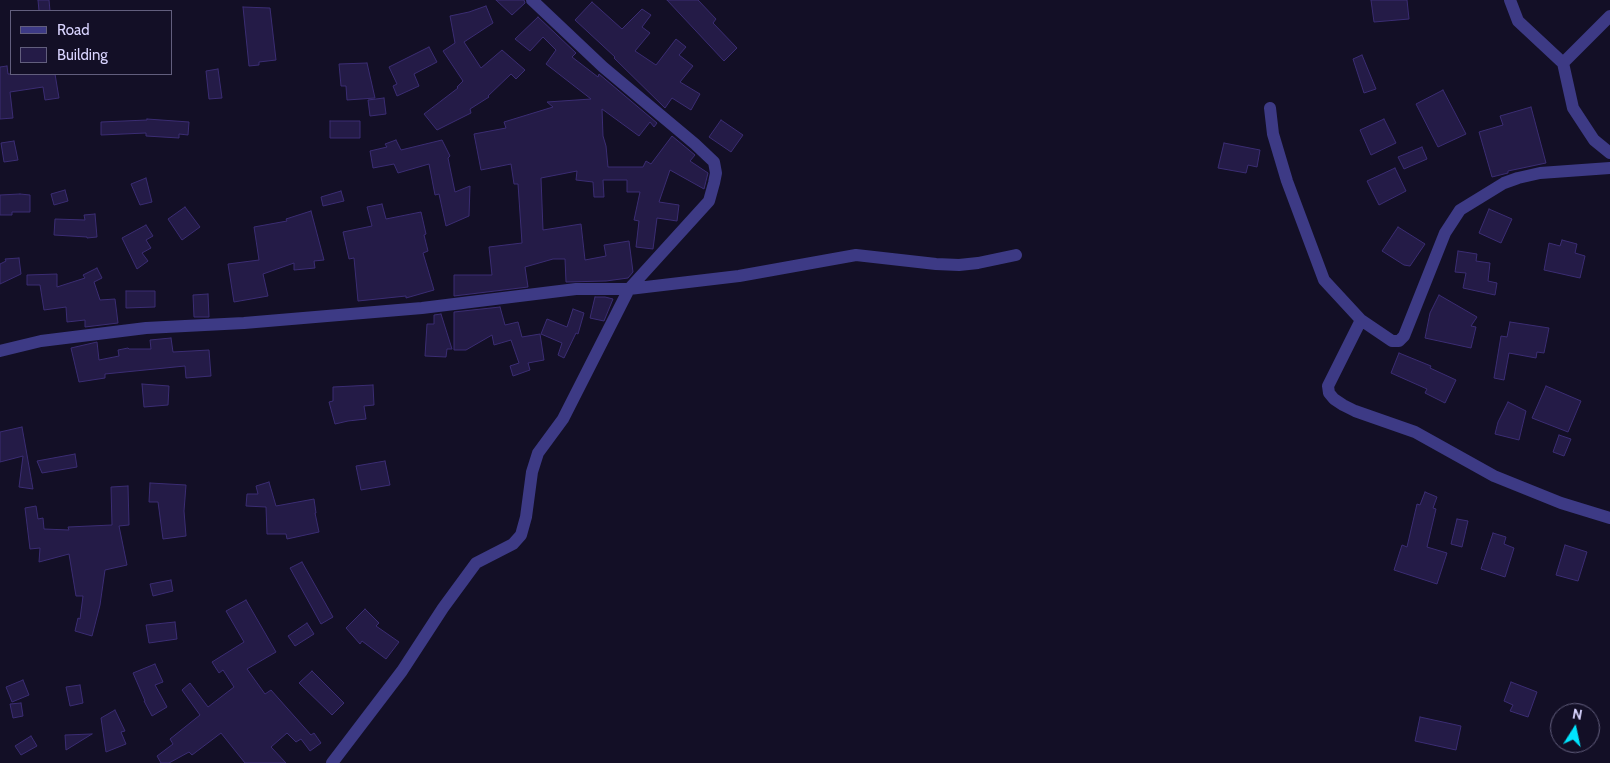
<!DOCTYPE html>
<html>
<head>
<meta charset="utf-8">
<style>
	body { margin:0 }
	#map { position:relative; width:1610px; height:763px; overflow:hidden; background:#130f26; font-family:Cabin,sans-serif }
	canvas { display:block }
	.legend { position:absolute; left:10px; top:10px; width:162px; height:65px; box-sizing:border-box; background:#130f26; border:1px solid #625e7d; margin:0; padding:6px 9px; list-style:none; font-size:15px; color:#d9d4ff }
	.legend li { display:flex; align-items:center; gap:10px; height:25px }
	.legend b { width:25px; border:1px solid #625e7d }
	.north { position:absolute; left:1550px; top:703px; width:50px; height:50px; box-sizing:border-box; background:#130f26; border:1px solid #625e7d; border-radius:50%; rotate:10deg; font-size:14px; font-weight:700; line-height:20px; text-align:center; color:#d9d4ff }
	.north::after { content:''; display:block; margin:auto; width:18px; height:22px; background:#00e5ff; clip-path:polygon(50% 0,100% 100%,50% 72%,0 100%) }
</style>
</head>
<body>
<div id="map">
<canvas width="1610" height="763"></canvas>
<ul class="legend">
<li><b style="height:6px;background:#3d3a85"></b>Road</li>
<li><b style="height:14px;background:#241b47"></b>Building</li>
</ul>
<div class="north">N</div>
</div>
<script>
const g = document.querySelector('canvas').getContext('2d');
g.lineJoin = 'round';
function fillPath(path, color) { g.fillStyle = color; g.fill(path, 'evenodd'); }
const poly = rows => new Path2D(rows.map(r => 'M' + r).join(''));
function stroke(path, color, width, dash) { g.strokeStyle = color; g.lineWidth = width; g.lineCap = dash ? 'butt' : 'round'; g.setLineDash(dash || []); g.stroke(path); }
const building = poly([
	[38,0,49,0,50,11,39,11,38,0],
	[496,0,524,0,525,3,512,15,496,0],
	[667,0,698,0,716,19,713,23,737,48,724,61,667,0],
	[1371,0,1407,0,1409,19,1374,22,1371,0],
	[592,2,622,29,642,9,651,15,642,27,650,33,635,51,656,65,676,39,686,47,679,55,693,66,680,82,700,94,691,110,672,98,665,108,614,58,615,57,575,20,592,2],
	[486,6,493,23,464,42,481,68,502,50,525,70,516,79,511,74,488,96,489,97,470,109,471,113,437,130,424,114,458,88,457,87,463,81,443,51,455,43,450,16,469,12,486,6],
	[243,7,270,8,276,60,259,62,259,65,249,66,243,7],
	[538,17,576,53,572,57,598,77,599,74,657,123,654,127,650,122,639,136,602,109,603,136,606,146,608,167,643,167,646,161,651,164,672,136,695,155,690,161,708,173,704,189,670,170,659,202,679,205,677,221,657,218,653,249,636,247,639,221,634,220,640,192,627,192,627,180,603,180,604,197,594,197,593,182,576,180,577,171,541,178,543,230,581,224,585,260,606,256,604,245,629,241,633,272,628,278,606,281,566,282,565,259,553,259,525,267,528,287,454,296,454,275,492,275,489,247,522,243,518,184,514,184,511,164,481,170,474,134,506,128,504,122,553,107,547,102,591,99,546,64,556,50,543,37,530,51,515,39,538,17],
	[429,47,437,62,414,74,419,86,397,96,393,86,397,84,389,67,429,47],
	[1362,55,1376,89,1364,93,1353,59,1362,55],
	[367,63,375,98,347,100,346,86,341,86,339,64,367,63],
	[7,66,8,74,55,74,59,98,45,100,43,87,10,92,13,118,0,119,0,67,7,66],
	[218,69,222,98,209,99,206,71,218,69],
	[1443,90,1466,134,1438,147,1416,104,1443,90],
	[384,98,386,114,370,116,368,100,384,98],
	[1531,107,1546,163,1508,171,1508,173,1492,177,1479,132,1503,125,1500,116,1531,107],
	[147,119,189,122,188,135,179,134,179,138,146,136,146,133,101,135,101,122,147,120,147,119],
	[1384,119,1396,143,1371,155,1360,130,1384,119],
	[721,120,743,135,731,152,709,137,721,120],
	[330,121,360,121,360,138,330,138,330,121],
	[396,140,401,150,442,140,450,156,448,158,455,192,470,186,469,216,446,226,439,194,435,195,429,164,398,173,394,164,373,168,370,151,387,147,385,144,396,140],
	[14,141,18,160,4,162,1,143,14,141],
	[1224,143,1260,150,1257,167,1248,165,1246,173,1218,168,1224,143],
	[1422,147,1427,159,1404,169,1398,157,1422,147],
	[1395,168,1406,191,1379,205,1367,181,1395,168],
	[146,178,152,202,140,205,131,184,146,178],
	[65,190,68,201,54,205,51,194,65,190],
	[341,191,344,201,323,206,321,197,341,191],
	[20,194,30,195,30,212,12,212,12,215,0,215,0,195,20,194],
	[382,204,386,219,421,212,426,234,424,235,428,251,423,253,434,290,406,298,406,296,358,301,354,258,349,259,343,232,372,226,367,207,382,204],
	[185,207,200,227,182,240,168,219,185,207],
	[1489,209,1512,219,1501,243,1479,233,1489,209],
	[311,211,324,260,314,261,315,268,294,270,294,263,263,274,268,296,234,302,228,264,259,260,254,227,287,221,286,219,311,211],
	[95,214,97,237,87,238,87,237,54,235,55,219,85,220,84,215,95,214],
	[146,225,153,236,146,240,151,248,142,253,148,261,137,269,122,238,146,225],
	[1398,227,1425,244,1410,266,1404,265,1382,251,1398,227],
	[1562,240,1577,244,1575,253,1585,256,1580,278,1544,270,1549,243,1560,246,1562,240],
	[1458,251,1477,254,1476,261,1490,263,1488,281,1497,283,1495,295,1463,288,1466,273,1455,272,1458,251],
	[19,258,21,274,0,284,0,264,6,261,5,259,19,258],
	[97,268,102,278,94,282,100,300,115,299,118,323,85,327,85,320,67,322,66,307,44,310,40,285,27,285,27,275,57,274,57,287,85,278,83,275,97,268],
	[126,291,155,291,155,307,126,308,126,291],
	[208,294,209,317,194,317,193,295,208,294],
	[1439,295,1477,317,1471,326,1476,327,1471,348,1425,338,1430,313,1439,295],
	[595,297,605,297,613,299,604,321,590,318,595,297],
	[500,307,505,325,518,322,522,337,540,334,544,360,528,363,530,370,513,376,510,366,519,363,511,340,494,345,492,335,466,350,454,350,454,312,500,307],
	[573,309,584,313,578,334,576,333,564,358,558,355,562,343,541,334,547,319,567,327,573,309],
	[441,314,452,349,447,349,446,357,425,356,427,324,434,324,434,315,441,314],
	[1510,322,1549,328,1544,353,1537,352,1536,358,1509,353,1504,380,1494,378,1501,336,1507,337,1510,322],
	[171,338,173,352,209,350,211,376,186,378,185,366,105,374,105,378,79,382,71,348,97,342,99,360,119,356,118,350,128,348,129,349,151,349,150,340,171,338],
	[1399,353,1431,366,1430,368,1456,380,1445,403,1425,393,1427,389,1391,373,1399,353],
	[142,384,169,386,168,405,144,407,142,384],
	[373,385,374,405,364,406,366,419,348,421,335,424,329,402,333,401,333,387,373,385],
	[1546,386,1581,401,1568,432,1532,418,1546,386],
	[1508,402,1526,411,1519,440,1495,434,1498,422,1508,402],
	[22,427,27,455,33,489,19,487,23,456,0,462,0,432,22,427],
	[1559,435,1571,439,1564,456,1553,452,1559,435],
	[75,454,77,467,42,473,37,461,75,454],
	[385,461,390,485,361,490,356,466,385,461],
	[269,482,276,506,314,499,316,513,315,513,319,532,287,539,286,534,267,534,266,507,246,506,247,494,258,494,256,486,269,482],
	[150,483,186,485,184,511,186,536,163,539,158,502,149,502,150,483],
	[128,486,129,525,119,526,127,565,105,570,100,605,92,636,75,631,78,618,80,619,83,596,76,596,69,554,39,562,40,548,30,549,25,508,36,506,38,519,43,518,44,529,69,530,68,527,112,525,111,487,128,486],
	[1425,492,1437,497,1433,508,1436,509,1427,547,1447,553,1437,584,1394,570,1402,545,1407,547,1417,504,1420,505,1425,492],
	[1457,519,1468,521,1462,547,1451,544,1457,519],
	[1493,533,1506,537,1504,544,1514,548,1505,577,1481,569,1493,533],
	[1565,545,1587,552,1578,581,1556,575,1565,545],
	[302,562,333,617,321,624,290,568,302,562],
	[171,580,173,591,153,596,150,584,171,580],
	[246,600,276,652,247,669,265,694,271,690,311,735,314,733,321,743,310,751,301,739,296,742,287,733,271,747,286,763,245,763,221,733,192,755,189,752,169,763,161,763,157,756,173,744,170,739,200,715,182,690,190,683,208,707,234,687,223,670,219,673,212,662,244,642,226,611,246,600],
	[365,609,379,623,376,626,399,642,386,659,362,641,360,644,346,628,365,609],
	[175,622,177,639,149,643,146,625,175,622],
	[307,623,314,634,295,646,288,636,307,623],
	[155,664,163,682,155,685,167,707,152,716,144,701,145,701,133,673,155,664],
	[312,671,344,703,332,715,299,683,312,671],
	[23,680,29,695,12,702,6,687,23,680],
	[1511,682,1537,692,1528,717,1510,711,1513,705,1504,701,1511,682],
	[80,685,83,703,70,706,66,687,80,685],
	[21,703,23,716,13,718,10,704,21,703],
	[115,710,125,731,121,732,126,744,106,752,101,718,115,710],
	[1420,717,1461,726,1456,750,1415,741,1420,717],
	[92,734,66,750,65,735,92,734],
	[31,736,37,746,21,755,15,746,31,736]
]);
const street = poly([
	[1510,0,1518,21,1563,63,1573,108,1594,140,1610,153],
	[1563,63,1610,16],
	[1270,108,1273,134,1287,181,1324,280,1361,320,1392,341,1399,341,1404,336,1445,233,1460,210,1504,183,1518,178,1540,173,1610,168],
	[1361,320,1328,386,1329,393,1334,399,1343,405,1355,411,1415,432,1494,476,1561,503,1610,518],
	[0,351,41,341,146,328,244,323,422,308,576,289,629,289,739,276,856,255,936,264,959,265,978,263,1016,255],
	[332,763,402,671,443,608,476,563,513,544,521,535,526,517,532,472,538,453,563,419,629,289,709,201,714,183,716,173,714,162,695,144,603,67,532,0]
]);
fillPath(building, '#241b47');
stroke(building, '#3b2d73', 1);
stroke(street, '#3d3a85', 12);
</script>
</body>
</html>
